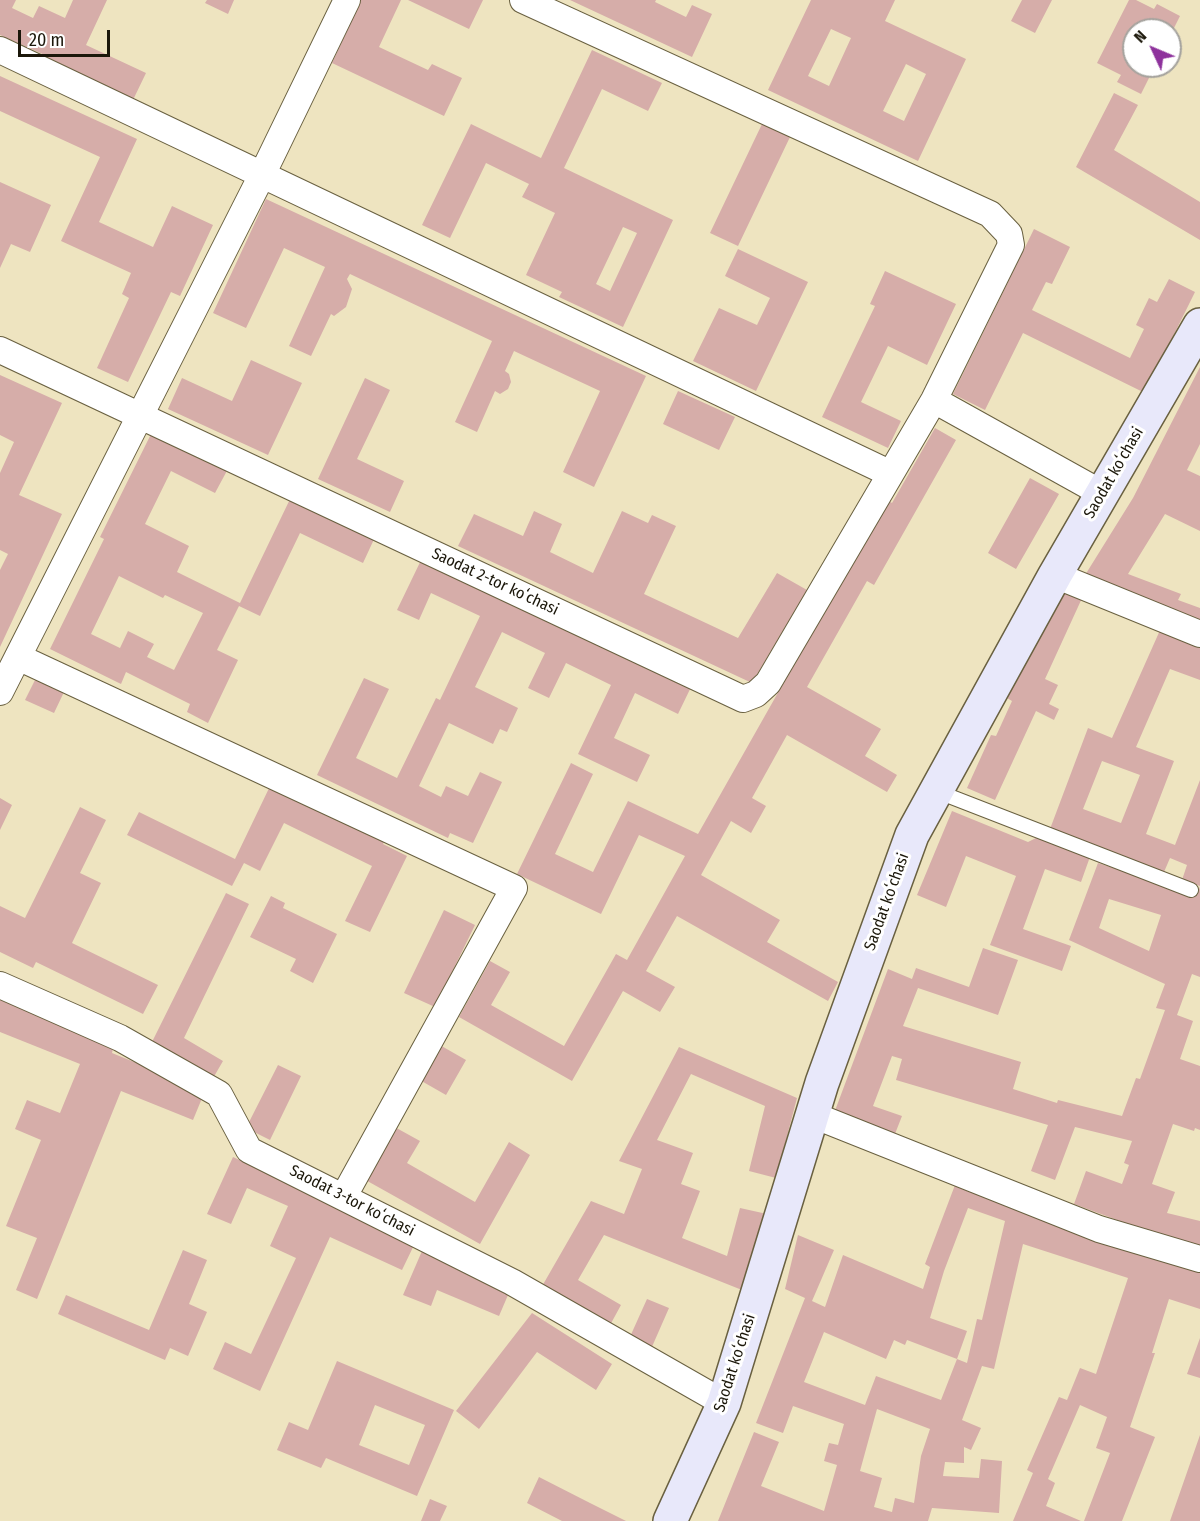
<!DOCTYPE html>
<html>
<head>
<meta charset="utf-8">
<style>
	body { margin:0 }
	#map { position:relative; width:1200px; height:1521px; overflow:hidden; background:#eee4c0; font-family:"Fira Sans Condensed",sans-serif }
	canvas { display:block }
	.north { position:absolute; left:1122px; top:18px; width:60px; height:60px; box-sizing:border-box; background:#fff; border:2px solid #a4a29d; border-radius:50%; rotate:314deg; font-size:16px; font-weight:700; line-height:24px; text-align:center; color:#1b170a }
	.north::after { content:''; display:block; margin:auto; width:21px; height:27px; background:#8e329c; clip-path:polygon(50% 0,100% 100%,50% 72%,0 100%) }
	.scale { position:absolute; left:18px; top:30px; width:92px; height:27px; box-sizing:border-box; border:3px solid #1b170a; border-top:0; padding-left:8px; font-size:18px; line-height:21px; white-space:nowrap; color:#1b170a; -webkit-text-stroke:4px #fff; paint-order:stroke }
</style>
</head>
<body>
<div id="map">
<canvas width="1200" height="1521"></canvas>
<div class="north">N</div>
<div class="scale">20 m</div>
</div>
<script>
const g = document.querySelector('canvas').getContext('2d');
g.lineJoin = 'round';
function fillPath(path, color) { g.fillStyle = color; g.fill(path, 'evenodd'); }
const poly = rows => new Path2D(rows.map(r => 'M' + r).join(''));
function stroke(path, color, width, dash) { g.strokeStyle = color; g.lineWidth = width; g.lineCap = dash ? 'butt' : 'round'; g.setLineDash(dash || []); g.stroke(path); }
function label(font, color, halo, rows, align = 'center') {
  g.font = font + ' "Fira Sans Condensed",sans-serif'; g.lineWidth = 6; g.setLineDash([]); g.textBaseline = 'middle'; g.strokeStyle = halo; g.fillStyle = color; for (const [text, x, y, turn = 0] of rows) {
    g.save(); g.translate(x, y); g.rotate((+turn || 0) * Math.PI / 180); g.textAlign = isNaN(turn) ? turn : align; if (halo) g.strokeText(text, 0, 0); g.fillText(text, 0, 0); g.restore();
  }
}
const building = poly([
	[0,0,16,0,12,8,33,18,39,6,65,18,73,0,107,0,86,45,146,73,133,100,45,60,47,56,0,35],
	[207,0,234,0,228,14,205,3],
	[361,0,401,0,379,47,428,70,432,64,462,78,444,116,332,63],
	[408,0,483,0,469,29],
	[570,0,656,0,655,2,686,17,692,5,712,14,692,57],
	[811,0,895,0,885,21,966,59,918,161,768,90],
	[831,29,851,38,829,86,808,76],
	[906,64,926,74,904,121,883,111],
	[1022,0,1052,0,1035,33,1011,21],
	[1129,0,1136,0,1154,9,1157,4,1180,16,1170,36,1170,30,1134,30,1134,66,1155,66,1141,94,1117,82,1121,75,1097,63],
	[592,50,662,83,648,111,602,89,564,168,673,220,623,327,559,297,562,292,526,275,555,213,522,197,529,184,486,163,450,238,422,225,471,124,541,158],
	[623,227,637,233,610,291,596,284],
	[0,76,137,139,99,222,153,247,172,206,213,225,180,296,171,292,128,382,97,368,129,298,122,294,131,273,61,241,100,157,0,111],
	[1114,93,1138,105,1114,150,1200,202,1200,240,1076,167],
	[762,124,790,137,738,246,710,233],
	[0,182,51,205,30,252,11,244,0,268],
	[266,199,646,376,594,487,563,472,600,391,514,351,505,371,509,374,511,382,508,389,500,394,495,391,477,432,455,422,492,341,350,274,347,279,352,289,346,307,334,316,331,314,311,356,289,346,325,267,284,248,246,328,213,313],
	[1034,229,1070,247,1052,284,1046,282,1032,310,1130,358,1144,329,1136,325,1149,298,1157,302,1169,279,1195,292,1145,393,1023,333,985,410,953,394],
	[738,249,808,282,756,391,693,361,719,308,757,325,770,298,725,276],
	[885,271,956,304,927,365,888,346,861,402,901,421,888,448,822,417,875,306,870,304],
	[251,360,302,383,268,455,168,409,182,378,232,401],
	[1200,367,1200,444,1187,470,1200,476,1200,531,1165,514,1128,574,1181,594,1178,600,1200,608,1200,626,1082,580,1133,498],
	[0,375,62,403,19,495,62,514,0,647,0,570,8,554,0,550,0,473,14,442,0,435],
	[365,378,390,390,357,459,404,481,390,512,318,479],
	[678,391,735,417,719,450,663,424],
	[935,428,956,440,874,585,867,581,807,687,881,729,865,756,897,775,887,792,787,735,752,798,766,806,751,833,731,821,701,875,780,920,767,942,838,982,828,1001,677,916,646,971,675,987,660,1012,623,991,572,1081,459,1017,490,961,510,972,491,1005,564,1046,616,954,627,960,685,856,639,835,601,914,517,874,571,763,593,774,555,854,593,872,628,801,698,834,887,500,892,503],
	[153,430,229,467,215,493,171,471,145,524,189,546,177,572,240,603,292,495,376,535,363,563,300,533,260,616,239,606,217,650,238,660,208,723,187,712,190,704,126,672,121,684,50,649,104,539,100,537],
	[119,576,163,598,165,595,203,613,174,670,147,657,154,644,128,631,120,648,91,634],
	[1030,478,1059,494,1016,569,988,553],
	[534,511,562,524,550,552,593,573,622,511,648,523,652,515,676,526,644,594,738,638,777,573,807,590,752,683,458,546,474,514,523,536],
	[424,554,693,683,678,714,635,693,614,738,650,755,637,782,578,754,611,685,566,663,549,698,528,688,545,653,502,632,475,687,518,708,507,732,500,729,493,744,449,723,419,786,441,797,446,786,468,796,480,772,502,782,473,843,450,833,448,838,317,775,364,678,389,689,356,758,397,778,436,698,440,700,480,616,431,593,419,620,397,610],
	[1062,587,1083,596,1045,679,1058,685,1049,704,1059,709,1054,720,1036,711,995,800,967,788,991,735,996,736,1012,701,1007,698],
	[1161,628,1200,642,1200,680,1170,669,1136,747,1174,761,1146,834,1175,845,1200,780,1200,886,1182,880,1187,865,1170,858,1164,872,1050,829,1088,728,1112,738],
	[1102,761,1140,775,1121,823,1083,809],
	[36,678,64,692,54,713,25,700],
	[272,782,386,838,383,844,407,856,370,932,345,921,372,866,284,823,260,871,244,863,232,886,127,835,139,812,235,859],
	[0,798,12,805,0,830],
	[80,807,106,820,80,873,101,883,72,943,158,985,143,1014,36,962,33,968,0,952,0,906,25,918],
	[952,811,1028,842,1042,835,1091,854,1081,882,1045,869,1023,929,1071,946,1062,971,990,945,1016,876,966,856,946,907,917,895],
	[1098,863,1197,895,1200,887,1200,977,1192,974,1177,1015,1193,1021,1180,1059,1200,1066,1200,1130,1195,1128,1194,1131,1173,1124,1152,1184,1175,1192,1167,1213,1200,1221,1200,1249,1134,1233,1136,1227,1074,1204,1086,1171,1122,1184,1129,1165,1124,1163,1132,1141,1075,1127,1055,1180,1031,1171,1048,1125,896,1080,902,1059,892,1056,873,1106,902,1116,893,1139,833,1116,888,969,912,979,916,968,969,987,983,948,1018,960,998,1015,918,988,903,1026,1021,1062,1013,1089,1057,1103,1058,1100,1122,1116,1136,1078,1140,1079,1165,1010,1156,1008,1165,984,1069,940],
	[1109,899,1161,915,1149,951,1099,928],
	[226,893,249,904,184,1038,223,1061,212,1080,151,1044],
	[271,896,285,903,283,908,337,934,313,983,290,971,296,959,250,937],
	[444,910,475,925,435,1007,404,993],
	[0,1000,114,1045,112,1053,205,1091,193,1120,121,1091,37,1299,16,1290,37,1238,6,1226,41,1140,15,1129,27,1100,60,1113,80,1064,0,1032],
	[438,1044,466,1060,446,1095,418,1079],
	[679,1047,797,1098,776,1178,749,1171,765,1106,691,1074,657,1140,693,1153,681,1184,700,1191,682,1238,727,1256,740,1208,767,1214,747,1292,604,1235,578,1280,621,1305,609,1327,541,1288,591,1201,624,1214,642,1169,619,1161],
	[278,1065,301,1076,270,1140,246,1128],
	[391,1125,420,1141,407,1163,475,1202,509,1142,530,1155,480,1244,362,1178],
	[233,1157,416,1241,402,1270,330,1237,260,1391,213,1369,225,1342,251,1354,296,1258,270,1246,288,1206,247,1188,231,1224,207,1214],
	[955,1185,1008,1206,1200,1267,1200,1309,1169,1299,1152,1353,1155,1353,1130,1427,1155,1437,1122,1521,1084,1521,1110,1453,1096,1448,1107,1417,1080,1405,1048,1479,1055,1483,1046,1506,1081,1521,1013,1521,1033,1473,1027,1470,1059,1397,1067,1400,1080,1368,1096,1374,1128,1278,1023,1244,994,1369,982,1366,962,1420,981,1428,971,1450,964,1447,964,1463,945,1462,943,1476,979,1478,981,1459,1002,1461,999,1513,932,1508,928,1521,718,1521,754,1432,779,1442,761,1486,824,1511,837,1465,824,1461,829,1443,838,1445,844,1424,793,1406,783,1433,756,1423,805,1298,785,1289,798,1235,834,1250,812,1301,825,1307,843,1255,923,1289,930,1267,925,1264],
	[968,1208,1005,1221,982,1320,977,1319,967,1363,957,1359,967,1331,930,1318,944,1271],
	[824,1332,886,1359,894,1340,905,1345,907,1340,957,1359,941,1400,876,1376,865,1405,804,1382],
	[877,1409,930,1429,921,1456,914,1503,895,1498,892,1512,874,1507,882,1478,860,1471],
	[183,1250,207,1260,189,1304,207,1312,188,1356,170,1348,165,1360,58,1314,66,1295,149,1330],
	[422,1251,511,1288,499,1316,437,1290,431,1306,403,1295],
	[647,1299,669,1308,651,1349,629,1339],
	[532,1313,612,1364,596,1390,537,1352,479,1429,456,1411],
	[1200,1338,1200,1378,1187,1374],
	[337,1361,454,1410,417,1496,326,1458,321,1468,277,1450,289,1422,308,1430],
	[375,1405,425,1425,409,1465,359,1445],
	[1200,1436,1200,1521,1170,1521,1200,1435],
	[539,1477,590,1503,626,1521,562,1521,527,1503],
	[430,1499,447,1506,440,1521,421,1521]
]);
const lane = poly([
	[936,791,1191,890]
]);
const street = poly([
	[0,50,889,473],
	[0,350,743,699,756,694,768,683,934,400,1011,245,1009,234,990,214,523,0],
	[934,400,1103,494],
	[1055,575,1200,634],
	[18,657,514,888,344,1196],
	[0,692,262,175,347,0],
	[0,985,120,1038,219,1094,249,1150,512,1282,724,1403],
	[813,1115,1099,1229,1200,1259]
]);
const secondary = poly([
	[670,1521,724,1403,822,1083,912,835,1055,575,1200,325]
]);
const streetNames = [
	["Saodat koʻchasi",1114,473,-60],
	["Saodat 2-tor koʻchasi",495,582,25],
	["Saodat koʻchasi",887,902,-70],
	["Saodat 3-tor koʻchasi",352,1201,27],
	["Saodat koʻchasi",735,1363,-72]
];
fillPath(building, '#d6ada9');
stroke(lane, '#696040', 16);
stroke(street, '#696040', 28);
stroke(secondary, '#696040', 36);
stroke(lane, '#fff', 14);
stroke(street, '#fff', 26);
stroke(secondary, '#e8e8fa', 33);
label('16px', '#1b170a', '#fff', streetNames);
</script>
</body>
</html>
